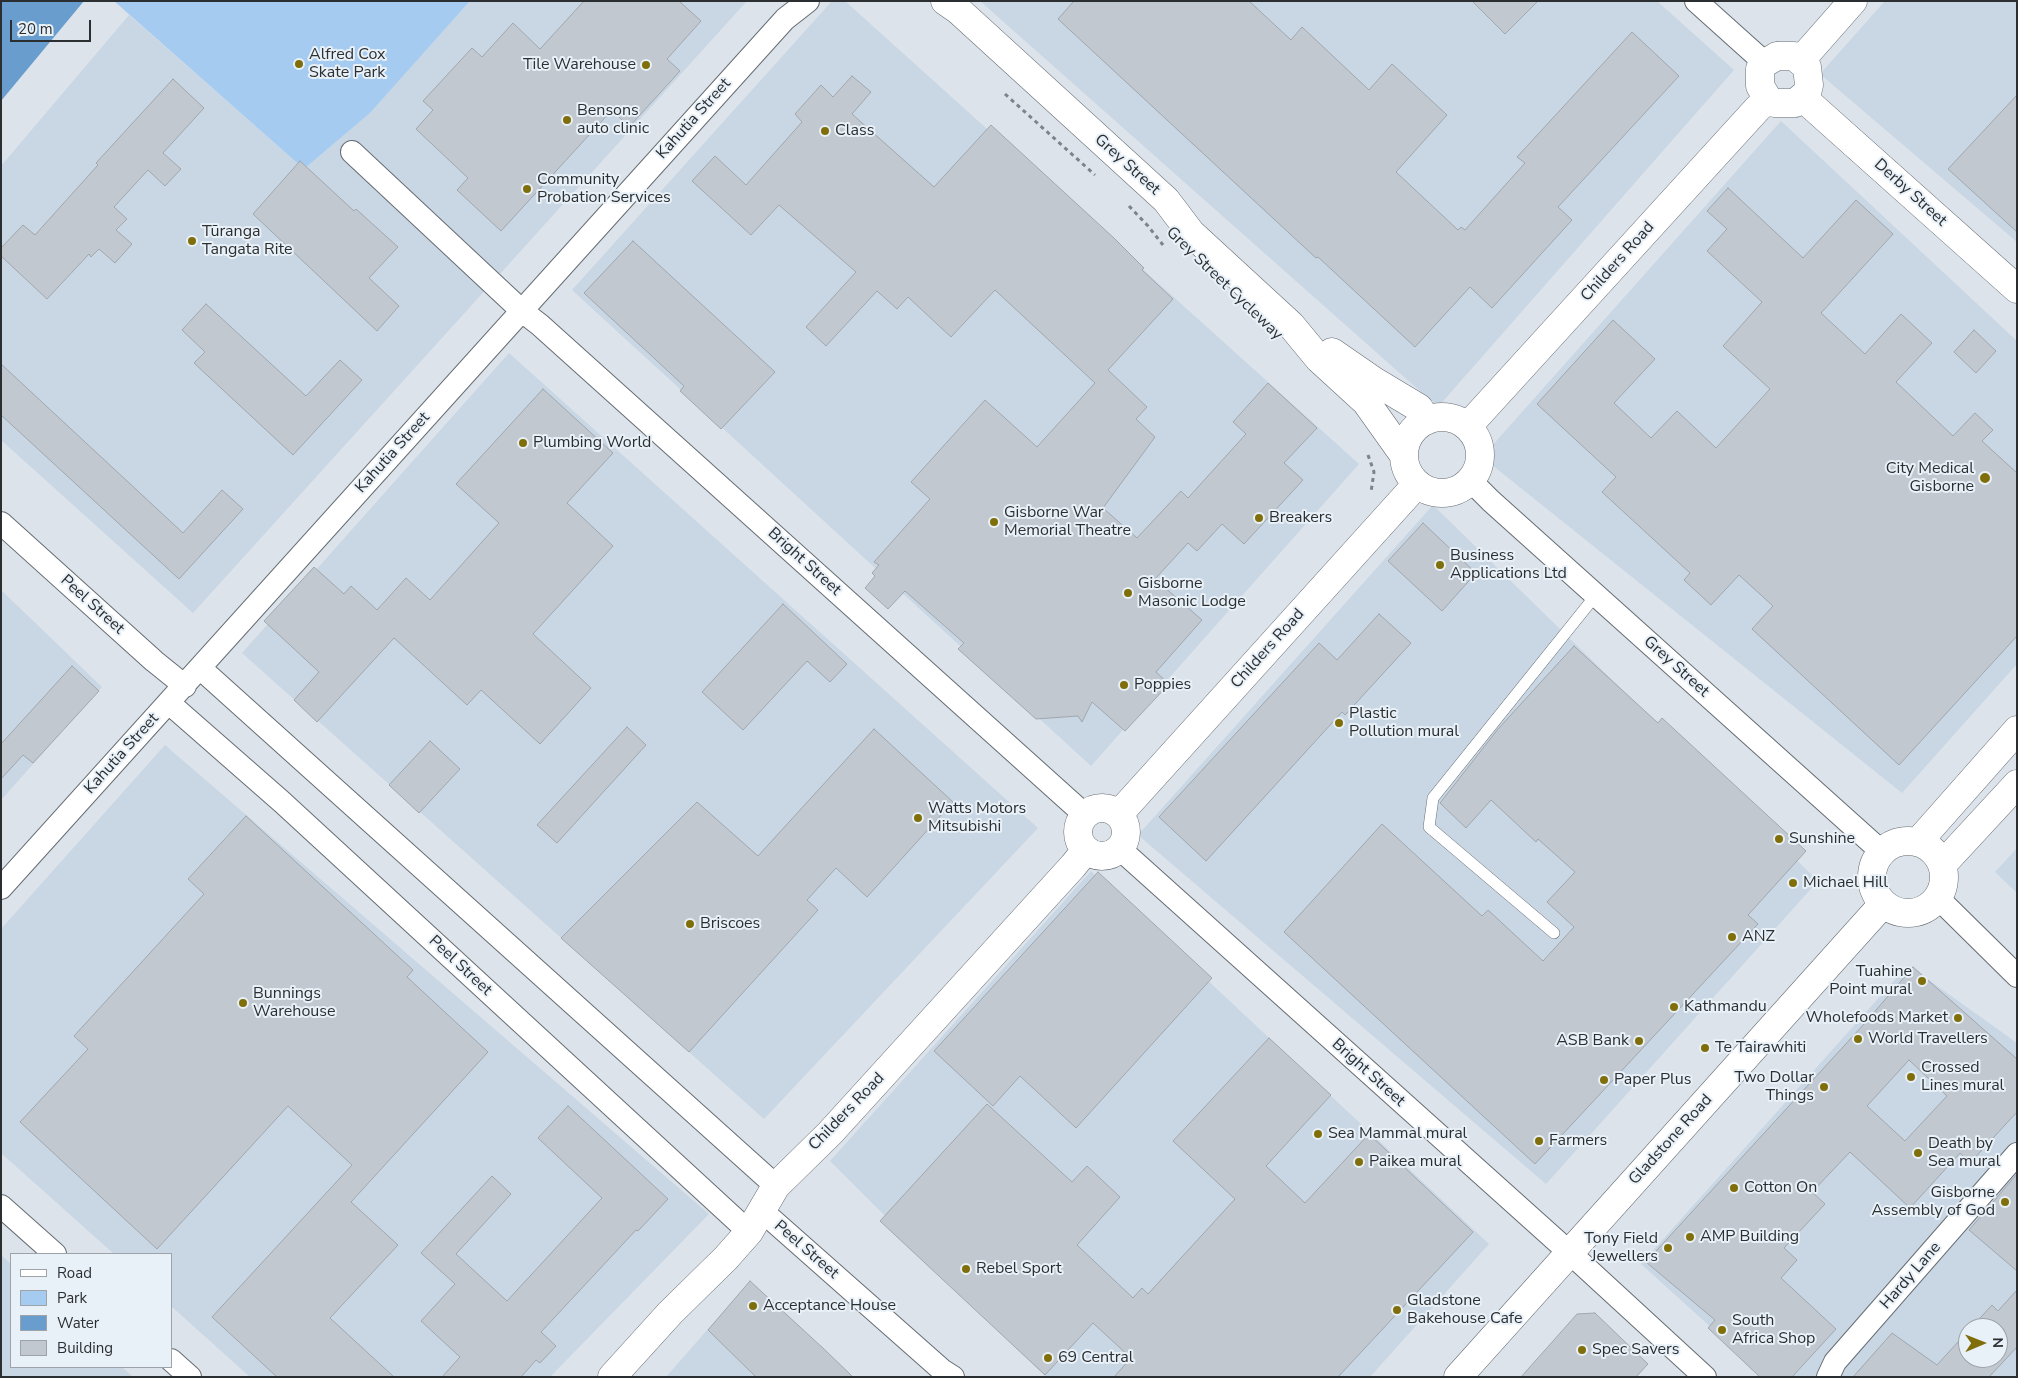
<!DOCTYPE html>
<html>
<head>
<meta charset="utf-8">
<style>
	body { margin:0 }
	#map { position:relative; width:2018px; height:1378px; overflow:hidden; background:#dce3eb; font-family:"Nunito Sans",sans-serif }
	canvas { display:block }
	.frame { position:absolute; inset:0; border:2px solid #2c2f32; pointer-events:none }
	.legend { position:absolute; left:10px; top:1253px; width:162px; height:115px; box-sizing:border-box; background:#e9f1f8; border:1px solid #9da3a9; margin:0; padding:6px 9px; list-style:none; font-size:15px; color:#2c2f32 }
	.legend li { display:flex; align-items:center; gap:10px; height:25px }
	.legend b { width:25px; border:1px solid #9da3a9 }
	.north { position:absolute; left:1958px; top:1318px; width:50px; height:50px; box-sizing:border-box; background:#e9f1f8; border:1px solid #9da3a9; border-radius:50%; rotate:89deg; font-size:14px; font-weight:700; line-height:20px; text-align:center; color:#2c2f32 }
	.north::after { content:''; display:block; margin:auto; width:18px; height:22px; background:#7f6e0a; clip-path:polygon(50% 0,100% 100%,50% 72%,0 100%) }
	.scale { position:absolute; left:10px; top:20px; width:81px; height:22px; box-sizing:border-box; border:2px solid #2c2f32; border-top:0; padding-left:6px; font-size:15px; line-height:18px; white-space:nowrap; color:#2c2f32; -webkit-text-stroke:4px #e9f1f8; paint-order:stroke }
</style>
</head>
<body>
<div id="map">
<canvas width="2018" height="1378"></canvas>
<div class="frame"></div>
<ul class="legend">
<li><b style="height:6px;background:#fff"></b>Road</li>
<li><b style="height:14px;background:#a5cbf1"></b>Park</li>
<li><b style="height:14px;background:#699dce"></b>Water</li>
<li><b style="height:14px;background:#c1c8d0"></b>Building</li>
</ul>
<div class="north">N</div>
<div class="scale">20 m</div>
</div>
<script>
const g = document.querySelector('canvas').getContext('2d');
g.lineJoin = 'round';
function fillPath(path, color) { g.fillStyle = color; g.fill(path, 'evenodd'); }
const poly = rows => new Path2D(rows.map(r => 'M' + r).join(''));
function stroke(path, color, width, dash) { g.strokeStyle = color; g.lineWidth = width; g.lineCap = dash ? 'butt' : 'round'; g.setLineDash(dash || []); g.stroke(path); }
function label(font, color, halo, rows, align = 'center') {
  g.font = font + ' "Nunito Sans",sans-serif'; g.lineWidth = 4; g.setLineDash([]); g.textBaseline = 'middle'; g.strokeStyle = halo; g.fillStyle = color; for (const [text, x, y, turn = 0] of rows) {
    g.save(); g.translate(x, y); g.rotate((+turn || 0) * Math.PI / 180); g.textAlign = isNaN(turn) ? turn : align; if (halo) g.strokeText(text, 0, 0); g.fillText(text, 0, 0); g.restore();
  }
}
const built = poly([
	[470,1,747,1,193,613,1,440,1,166,129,15,304,169,370,113],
	[832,1,845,1,1359,464,1091,766,572,290],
	[980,1,1657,1,1734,70,1438,407],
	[1885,1,2017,1,2017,242,1820,74],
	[1781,121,2017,341,2017,664,1902,793,1482,457],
	[509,353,1038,828,764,1119,242,653],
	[1433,505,1818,881,1546,1184,1138,835],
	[1,590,102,687,1,800],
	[165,745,709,1214,550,1377,250,1377,171,1306,171,1254,114,1254,1,1153,1,929],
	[2017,848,2017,893,1995,872],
	[1091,871,1489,1244,1370,1377,1046,1377,830,1161],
	[1908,965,2017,1043,2017,1377,1766,1377,1641,1264],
	[1968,1328,1998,1328,1998,1358,1968,1358],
	[1,1255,11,1264,11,1367,122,1367,133,1377,1,1377],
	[750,1281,853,1377,666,1377]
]);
const green = poly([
	[114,1,470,1,370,113,304,169]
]);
const water = poly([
	[1,1,84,1,1,101]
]);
const building = poly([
	[584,1,679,1,701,21,667,59,680,71,629,127,612,110,501,231,457,190,468,178,416,129,433,110,423,101,472,48,482,57,513,23,540,49,584,1],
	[1074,1,1249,1,1291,40,1302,27,1369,90,1392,64,1447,115,1396,172,1458,230,1461,227,1465,230,1525,163,1517,157,1632,32,1679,76,1558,207,1572,220,1492,308,1470,287,1415,347,1318,257,1316,258,1058,19,1074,1],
	[1472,1,1538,1,1505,34,1472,1],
	[852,76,871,92,852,114,934,187,991,125,1115,239,1144,268,1142,270,1173,299,1108,370,1147,407,1136,419,1155,437,1103,508,1137,538,1181,491,1188,498,1246,434,1233,422,1268,383,1317,428,1284,463,1303,480,1244,544,1222,524,1197,551,1188,543,1155,579,1202,620,1156,672,1169,684,1125,731,1092,702,1082,722,1078,716,1036,719,958,649,964,643,905,591,888,609,865,588,875,576,872,573,879,565,874,562,930,499,911,482,985,400,1037,447,1095,383,995,290,951,337,908,297,897,309,877,291,826,346,806,327,856,272,779,205,751,235,692,181,715,156,746,185,802,122,795,114,821,85,833,97,852,76],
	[173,79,204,108,163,153,181,169,165,186,148,170,114,207,127,219,116,230,132,244,115,263,99,249,91,257,89,254,47,299,1,256,1,248,23,225,35,235,98,165,96,163,173,79],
	[2017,95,2017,232,1948,169,2017,95],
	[300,161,354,211,356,209,398,247,369,278,399,306,377,331,253,214,300,161],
	[1728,188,1803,258,1856,200,1893,234,1821,313,1865,354,1901,314,1932,343,1896,382,1953,436,1975,413,1993,430,1982,441,2017,473,2017,636,1899,765,1752,629,1773,606,1739,575,1711,605,1684,580,1690,573,1602,492,1616,477,1537,404,1613,320,1655,359,1614,403,1651,438,1677,411,1716,448,1770,389,1723,346,1762,302,1707,251,1727,229,1707,211,1728,188],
	[633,241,775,372,721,429,680,391,684,386,584,293,633,241],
	[206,304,306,396,340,360,362,380,293,455,194,363,205,352,182,330,206,304],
	[1974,330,1996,351,1976,373,1954,352,1974,330],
	[1,364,183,533,222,490,243,509,179,579,1,415,1,364],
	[543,389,613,453,567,503,613,546,533,634,591,688,540,744,481,690,467,705,394,638,317,722,294,700,319,672,264,621,314,567,344,594,351,586,377,610,406,578,430,600,499,523,456,484,543,389],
	[1423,523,1476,573,1442,611,1388,561,1423,523],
	[783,604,847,664,830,682,807,661,743,730,702,692,783,604],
	[1379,614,1411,643,1345,715,1342,712,1206,861,1159,817,1319,643,1337,660,1379,614],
	[1574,646,1658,723,1662,718,1806,851,1748,915,1758,924,1535,1164,1284,932,1382,824,1482,916,1488,910,1543,961,1574,927,1547,902,1575,872,1538,839,1536,842,1491,800,1466,828,1440,803,1498,729,1574,646],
	[72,666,99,691,33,763,23,755,1,779,1,744,72,666],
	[627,727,646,745,557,843,537,825,627,727],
	[874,729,953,802,867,897,836,868,807,900,818,910,689,1052,561,938,697,802,758,856,874,729],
	[430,741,460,769,419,813,389,785,430,741],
	[246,816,413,970,407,977,488,1052,351,1202,398,1245,330,1318,394,1377,277,1377,212,1317,352,1165,288,1106,157,1249,20,1122,88,1049,74,1036,204,894,188,879,246,816],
	[1098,872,1212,978,1076,1128,1020,1076,993,1106,934,1051,1098,872],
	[1913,967,2017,1059,2017,1112,1970,1163,1960,1153,1910,1208,1850,1152,1812,1192,1825,1204,1784,1248,1797,1260,1781,1278,1836,1329,1792,1377,1760,1377,1708,1328,1715,1320,1646,1262,1865,1023,1913,967],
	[1909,1060,1947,1096,1905,1141,1867,1106,1909,1060],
	[1269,1038,1331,1095,1266,1166,1305,1203,1369,1134,1473,1232,1338,1377,1114,1377,1131,1358,1093,1323,1045,1375,880,1221,987,1104,1072,1182,1087,1166,1120,1197,1077,1245,1133,1298,1142,1288,1148,1294,1235,1199,1173,1141,1269,1038],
	[568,1106,668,1199,638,1231,636,1230,541,1332,556,1346,540,1363,536,1360,521,1377,442,1377,460,1357,421,1321,455,1284,421,1253,492,1176,511,1194,456,1254,507,1301,602,1198,538,1138,568,1106],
	[2017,1174,2017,1271,1969,1230,2017,1174],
	[750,1281,824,1349,853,1377,756,1377,708,1330,750,1281],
	[2017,1290,2017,1347,1989,1377,1853,1377,1892,1333,1937,1365,1968,1331,1968,1358,1998,1358,1998,1328,1971,1328,1992,1305,1998,1311,2017,1290],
	[1595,1313,1648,1364,1636,1377,1521,1377,1577,1314,1595,1313]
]);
const path = poly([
	[1005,94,1095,175],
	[1129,206,1148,226,1163,245],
	[1368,455,1374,472,1371,492]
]);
const service = poly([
	[1554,933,1429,827,1433,798,1596,595]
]);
const minor = poly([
	[1696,1,1765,63],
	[352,152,522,311,540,325,1085,815],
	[1471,481,1491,501,1882,852],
	[1,523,154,661,185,686],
	[200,668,776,1186],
	[169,703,282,802,749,1232],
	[1120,849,1570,1253,1705,1377],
	[1,888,785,19,808,1],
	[1938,898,2017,976],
	[1,1206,55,1254],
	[761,1210,942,1370,953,1377],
	[171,1360,190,1377],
	[1828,1377,1835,1362,2017,1154]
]);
const tertiary = poly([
	[945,1,958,10,1166,200,1191,233,1291,325,1319,359,1366,402,1403,454],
	[1777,56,1794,56,1807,67,1809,85,1807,93,1795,103,1774,103,1768,99,1760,86,1760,69,1765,63,1777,56],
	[1801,60,1853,1],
	[1803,98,2017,289],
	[1332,352,1374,381,1419,408,1426,421],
	'1404 455a38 38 0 1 1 76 0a38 38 0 1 1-76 0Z',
	[1468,426,1758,108,1768,99],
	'1078 832a24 24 0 1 1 48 0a24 24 0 1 1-48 0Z',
	[1119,814,1417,484],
	'1872 877a36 36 0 1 1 72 0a36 36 0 1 1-72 0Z',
	[1918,842,2017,730],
	[1943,864,2017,784],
	[612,1377,670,1313,726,1258,749,1232,776,1186,830,1133,1073,866,1086,850],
	[1458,1377,1883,904]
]);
const markers = [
	[299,64,5,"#7f6e0a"],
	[646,65,5,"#7f6e0a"],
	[567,120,5,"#7f6e0a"],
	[825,131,5,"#7f6e0a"],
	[527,189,5,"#7f6e0a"],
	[192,241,5,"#7f6e0a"],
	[523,443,5,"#7f6e0a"],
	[1985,478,6,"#7f6e0a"],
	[1259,518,5,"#7f6e0a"],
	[994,522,5,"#7f6e0a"],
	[1440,565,5,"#7f6e0a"],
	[1128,593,5,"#7f6e0a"],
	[1124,685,5,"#7f6e0a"],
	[1339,723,5,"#7f6e0a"],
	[918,818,5,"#7f6e0a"],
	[1779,839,5,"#7f6e0a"],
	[1793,883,5,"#7f6e0a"],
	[690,924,5,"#7f6e0a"],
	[1732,937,5,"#7f6e0a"],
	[1922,981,5,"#7f6e0a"],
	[243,1003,5,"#7f6e0a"],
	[1674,1007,5,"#7f6e0a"],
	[1958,1018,5,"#7f6e0a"],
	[1858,1039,5,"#7f6e0a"],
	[1639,1041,5,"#7f6e0a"],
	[1705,1048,5,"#7f6e0a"],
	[1911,1077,5,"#7f6e0a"],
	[1604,1080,5,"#7f6e0a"],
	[1824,1087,5,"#7f6e0a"],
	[1318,1134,5,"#7f6e0a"],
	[1539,1141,5,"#7f6e0a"],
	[1918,1153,5,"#7f6e0a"],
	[1359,1162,5,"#7f6e0a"],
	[1734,1188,5,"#7f6e0a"],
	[2005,1202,5,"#7f6e0a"],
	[1690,1237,5,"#7f6e0a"],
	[1668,1248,5,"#7f6e0a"],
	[966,1269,5,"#7f6e0a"],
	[753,1306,5,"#7f6e0a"],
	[1397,1310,5,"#7f6e0a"],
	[1722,1330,5,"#7f6e0a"],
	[1582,1350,5,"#7f6e0a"],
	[1048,1358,5,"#7f6e0a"]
];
const poiNames = [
	["Alfred Cox",309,55],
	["Skate Park",309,73],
	["Tile Warehouse",636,65,"right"],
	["Bensons",577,111],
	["auto clinic",577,129],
	["Class",835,131],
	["Community",537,180],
	["Probation Services",537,198],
	["Tūranga",202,232],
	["Tangata Rite",202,250],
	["Plumbing World",533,443],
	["City Medical",1974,469,"right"],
	["Gisborne",1974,487,"right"],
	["Gisborne War",1004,513],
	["Memorial Theatre",1004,531],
	["Breakers",1269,518],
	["Business",1450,556],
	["Applications Ltd",1450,574],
	["Gisborne",1138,584],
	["Masonic Lodge",1138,602],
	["Poppies",1134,685],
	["Plastic",1349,714],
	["Pollution mural",1349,732],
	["Watts Motors",928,809],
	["Mitsubishi",928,827],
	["Sunshine",1789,839],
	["Michael Hill",1803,883],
	["Briscoes",700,924],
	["ANZ",1742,937],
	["Tuahine",1912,972,"right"],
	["Point mural",1912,990,"right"],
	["Bunnings",253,994],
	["Warehouse",253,1012],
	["Kathmandu",1684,1007],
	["Wholefoods Market",1948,1018,"right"],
	["World Travellers",1868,1039],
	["ASB Bank",1629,1041,"right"],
	["Te Tairawhiti",1715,1048],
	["Crossed",1921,1068],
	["Lines mural",1921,1086],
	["Two Dollar",1814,1078,"right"],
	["Things",1814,1096,"right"],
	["Paper Plus",1614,1080],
	["Sea Mammal mural",1328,1134],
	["Farmers",1549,1141],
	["Death by",1928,1144],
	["Sea mural",1928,1162],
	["Paikea mural",1369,1162],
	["Cotton On",1744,1188],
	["Gisborne",1995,1193,"right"],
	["Assembly of God",1995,1211,"right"],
	["AMP Building",1700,1237],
	["Tony Field",1658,1239,"right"],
	["Jewellers",1658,1257,"right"],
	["Rebel Sport",976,1269],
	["Gladstone",1407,1301],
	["Bakehouse Cafe",1407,1319],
	["Acceptance House",763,1306],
	["South",1732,1321],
	["Africa Shop",1732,1339],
	["Spec Savers",1592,1350],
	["69 Central",1058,1358]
];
const streetNames = [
	["Kahutia Street",694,119,-48],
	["Grey Street",1127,165,42],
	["Derby Street",1910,193,42],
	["Childers Road",1618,262,-48],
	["Grey Street Cycleway",1224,284,44],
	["Kahutia Street",393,453,-48],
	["Bright Street",804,562,42],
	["Peel Street",92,605,42],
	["Childers Road",1268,649,-48],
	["Grey Street",1676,667,42],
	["Kahutia Street",122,754,-48],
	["Peel Street",460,966,43],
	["Bright Street",1368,1073,42],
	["Childers Road",847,1112,-46],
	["Gladstone Road",1671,1140,-48],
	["Peel Street",806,1250,41],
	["Hardy Lane",1911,1276,-49]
];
fillPath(built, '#c9d6e4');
fillPath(green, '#a5cbf1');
fillPath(water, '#699dce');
fillPath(building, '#c1c8d0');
stroke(building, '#a0a7ae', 1);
stroke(service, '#666d73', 12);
stroke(minor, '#666d73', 24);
stroke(tertiary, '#666d73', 29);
stroke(path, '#7e8388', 3, [4, 4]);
stroke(service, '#fff', 11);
stroke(minor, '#fff', 22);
stroke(tertiary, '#fff', 28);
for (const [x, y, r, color] of markers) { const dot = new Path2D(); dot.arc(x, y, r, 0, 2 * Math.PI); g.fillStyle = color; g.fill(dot); stroke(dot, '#e9f1f8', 2); }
label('16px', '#2c2f32', '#e9f1f8', poiNames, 'left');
label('16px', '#2c2f32', '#e9f1f8', streetNames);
</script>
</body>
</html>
